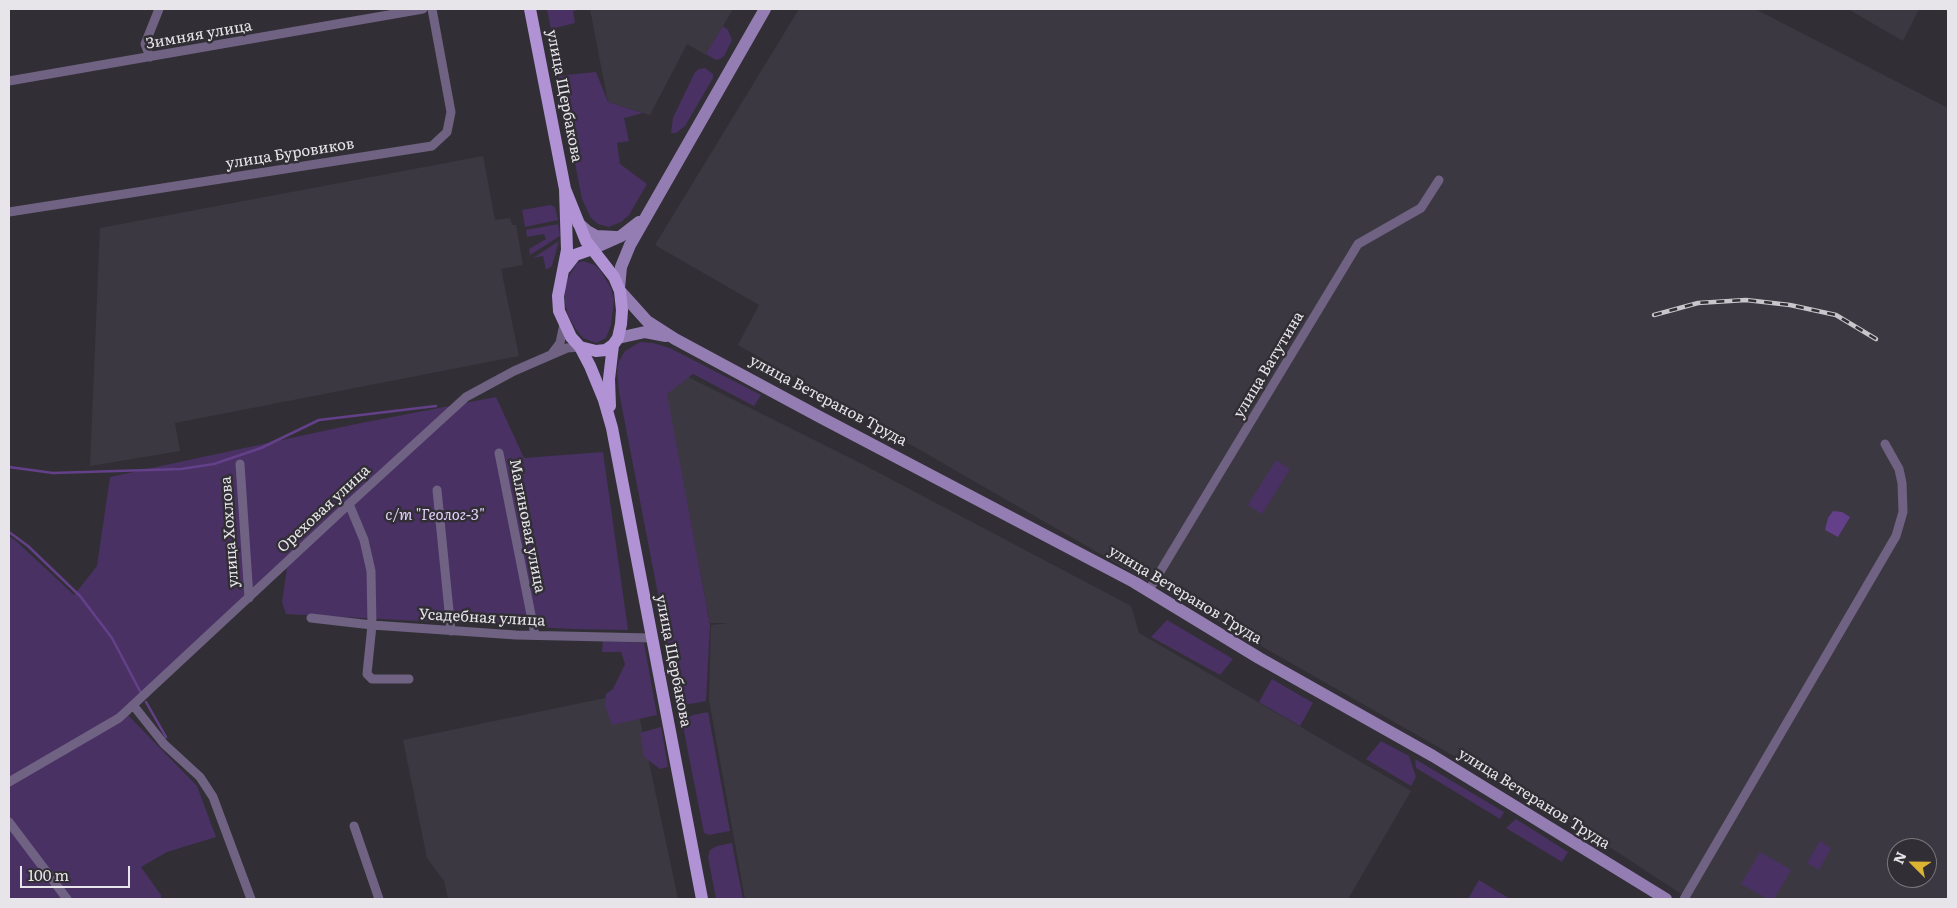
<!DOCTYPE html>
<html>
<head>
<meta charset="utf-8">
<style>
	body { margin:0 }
	#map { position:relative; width:1957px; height:908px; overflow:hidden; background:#312f35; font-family:Literata,serif }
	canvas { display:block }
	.frame { position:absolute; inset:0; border:10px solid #e7e5e9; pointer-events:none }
	.north { position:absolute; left:1887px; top:838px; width:50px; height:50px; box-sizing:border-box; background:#312f35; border:1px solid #7a787d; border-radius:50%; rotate:293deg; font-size:14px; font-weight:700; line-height:20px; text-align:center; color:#e7e5e9 }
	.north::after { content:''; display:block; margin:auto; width:18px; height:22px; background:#dcb233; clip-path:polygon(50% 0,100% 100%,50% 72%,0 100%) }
	.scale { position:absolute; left:20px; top:866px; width:110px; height:22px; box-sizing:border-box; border:2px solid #e7e5e9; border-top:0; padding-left:6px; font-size:15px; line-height:18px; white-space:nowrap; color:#e7e5e9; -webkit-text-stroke:4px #312f35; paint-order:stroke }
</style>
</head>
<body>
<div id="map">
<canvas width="1957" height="908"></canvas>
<div class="frame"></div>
<div class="north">N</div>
<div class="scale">100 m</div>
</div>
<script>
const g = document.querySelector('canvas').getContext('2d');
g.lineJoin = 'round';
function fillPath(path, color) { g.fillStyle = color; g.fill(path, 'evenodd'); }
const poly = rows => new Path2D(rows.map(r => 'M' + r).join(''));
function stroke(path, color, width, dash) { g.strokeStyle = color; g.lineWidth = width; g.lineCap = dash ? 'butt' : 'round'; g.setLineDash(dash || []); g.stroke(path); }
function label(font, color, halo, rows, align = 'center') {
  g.font = font + ' Literata,serif'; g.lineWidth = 5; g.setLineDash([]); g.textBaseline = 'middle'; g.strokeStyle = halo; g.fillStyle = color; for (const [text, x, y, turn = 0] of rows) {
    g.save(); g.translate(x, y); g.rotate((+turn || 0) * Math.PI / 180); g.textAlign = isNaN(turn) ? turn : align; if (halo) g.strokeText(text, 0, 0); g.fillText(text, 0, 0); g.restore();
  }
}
const built = poly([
	[590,9,733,9,706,55,687,44,650,115,608,102],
	[799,9,1755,9,1948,108,1948,899,1689,899,1582,829,1149,582,738,345,759,305,655,245],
	[1897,848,1927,848,1927,878,1897,878],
	[1848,9,1919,9,1903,41],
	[483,156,495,220,510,218,512,225,516,225,523,265,501,269,519,356,175,423,180,451,90,466,100,228],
	[668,367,864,465,1131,606,1139,633,1411,791,1348,899,745,899,709,700,711,625,730,623,710,623,661,370],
	[634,692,678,899,448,899,444,881,427,858,403,740]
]);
const green = poly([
	[547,9,584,9,573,11,575,23,551,29],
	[723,26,728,30,732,40,724,56,720,59,716,60,706,54],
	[705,68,713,74,713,78,685,126,676,133,671,133,673,118,695,72,699,69],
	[596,72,608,102,643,113,624,118,629,141,617,143,620,164,647,184,629,215,621,222,609,227,598,224,591,218,582,199,558,76],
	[550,205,555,207,558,220,525,227,522,210],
	[558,224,560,236,530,255,529,249,546,239,544,234,527,237,526,230],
	[559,241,552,266,546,270,543,256,533,258],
	[583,261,595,265,600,270,611,288,614,300,611,325,606,338,596,343,583,338,575,328,568,315,565,303,565,290,567,280,577,263],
	[640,342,653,343,670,348,761,395,754,406,693,374,667,394,710,625,706,701,690,704,682,703,678,698,619,392,617,370,619,361,625,351],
	[496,397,524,458,603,452,628,630,573,629,286,614,282,602,287,568,122,709,197,786,216,837,167,852,141,867,161,895,161,899,9,899,9,536,16,541,74,595,97,566,110,477,356,424],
	[1276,460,1290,469,1262,514,1248,505],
	[1167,620,1233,659,1220,675,1151,637],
	[603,641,644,643,657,715,612,725,605,706,606,694,613,689,625,664,621,652,602,652],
	[1272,679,1313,703,1300,726,1259,702],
	[708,712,730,831,709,835,704,833,682,721,693,715],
	[661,727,668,767,660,769,644,757,640,733],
	[1381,741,1409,756,1416,777,1411,786,1366,759],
	[1415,759,1504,812,1500,819,1416,768],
	[1516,819,1568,852,1562,862,1506,828],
	[1820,841,1831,848,1819,870,1807,863],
	[732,843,743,899,716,899,708,857,710,850,717,846],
	[1760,852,1791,870,1774,899,1768,899,1741,884],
	[1479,880,1510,899,1468,899]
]);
const water = poly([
	[1833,511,1842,512,1850,517,1838,537,1825,530,1828,518]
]);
const stream = poly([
	[9,467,53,473,181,469,214,464,261,448,319,420,436,406],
	[9,532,28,546,80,596,112,638,141,693],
	[146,702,166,737]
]);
const minor = poly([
	[150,57,145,44,159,9],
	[9,81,423,9],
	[9,212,432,146,447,132,451,112,432,9],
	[551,355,560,343,564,324],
	[499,453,535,635],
	[240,464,249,598],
	[437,490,451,631],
	[349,504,364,540,371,571,372,625,367,674,372,679,409,679],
	[1149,590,1358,244,1421,208,1439,180],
	[311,618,372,625,516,635,652,638],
	[133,705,164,744,200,777,213,797,251,899],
	[9,782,119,718,349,504,466,397,514,371,567,348,580,347],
	[9,822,67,899],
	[354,826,379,899],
	[1684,899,1896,536,1903,512,1902,483,1899,469,1885,444]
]);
const secondary = poly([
	[578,223,587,231,596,236,616,237],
	[592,249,621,236,639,222],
	[619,288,621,267,630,245,765,9],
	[620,291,647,321,675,339,818,416,1134,582,1259,658,1433,756,1666,899],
	[618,338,645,332,666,336]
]);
const primary = poly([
	[530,9,565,189,586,241,614,277,620,291,622,310,621,324,618,338,613,345,606,350,596,351,580,347],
	[565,189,567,250,558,296,559,311,571,337,580,347,590,366,604,400,612,428,702,899],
	[565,268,575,255,592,249],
	[610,406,609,379,613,345]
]);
const rail = poly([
	[1654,315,1698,303,1746,300,1790,305,1836,315,1876,339]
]);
const streetNames = [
	["Зимняя улица",199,35,-10],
	["улица Щербакова",564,96,79],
	["улица Буровиков",290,154,-9],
	["улица Ватутина",1269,365,-59],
	["улица Ветеранов Труда",828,401,28],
	["Ореховая улица",324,509,-43],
	["Малиновая улица",527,526,79],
	["улица Хохлова",230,532,-94],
	["улица Ветеранов Труда",1185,595,31],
	["Усадебная улица",482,618,3],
	["улица Щербакова",673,661,79],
	["улица Ветеранов Труда",1534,799,32]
];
const parkNames = [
	["с/т \"Геолог-3\"",435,516]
];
fillPath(built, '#3c3842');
fillPath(green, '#493163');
fillPath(water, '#634089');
stroke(stream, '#634089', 2.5);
stroke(minor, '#706283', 9);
stroke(secondary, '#947db2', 12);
stroke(primary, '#b092d5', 12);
stroke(rail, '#c8c6ca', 4.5);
stroke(rail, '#312f35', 2.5, [8]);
label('15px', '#e7e5e9', '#312f35', streetNames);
label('italic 15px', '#e3d1fb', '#312f35', parkNames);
</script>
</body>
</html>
